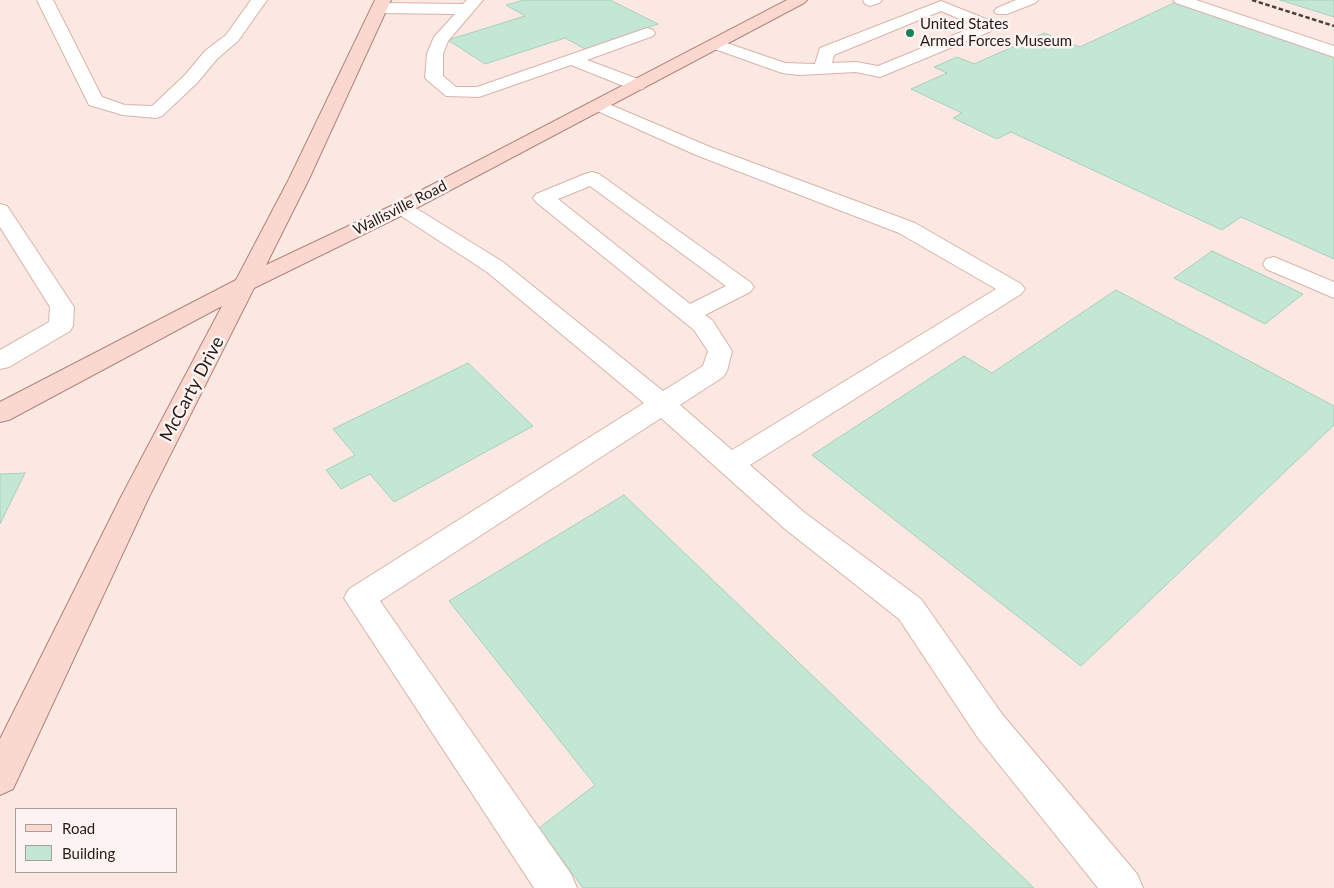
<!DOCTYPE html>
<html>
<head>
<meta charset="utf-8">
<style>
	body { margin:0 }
	#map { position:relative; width:1334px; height:888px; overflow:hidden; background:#fcf4f2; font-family:Lato,sans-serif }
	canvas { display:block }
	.legend { position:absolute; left:15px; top:808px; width:162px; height:65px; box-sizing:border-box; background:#fcf4f2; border:1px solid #a79d9a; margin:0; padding:6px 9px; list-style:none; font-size:15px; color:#281b17 }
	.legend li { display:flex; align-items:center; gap:10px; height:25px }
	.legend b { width:25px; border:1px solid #a79d9a }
</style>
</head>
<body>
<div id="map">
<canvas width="1334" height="888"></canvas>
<ul class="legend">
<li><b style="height:6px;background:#fbd8cf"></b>Road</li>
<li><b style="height:14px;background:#c3e7d4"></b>Building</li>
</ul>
</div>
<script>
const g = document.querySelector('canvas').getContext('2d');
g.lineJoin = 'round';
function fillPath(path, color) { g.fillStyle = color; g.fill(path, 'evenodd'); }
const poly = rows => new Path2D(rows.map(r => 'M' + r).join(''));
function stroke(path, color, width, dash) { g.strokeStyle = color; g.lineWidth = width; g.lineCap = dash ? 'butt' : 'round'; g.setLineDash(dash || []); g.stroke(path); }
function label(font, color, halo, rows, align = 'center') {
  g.font = font + ' Lato,sans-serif'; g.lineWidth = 5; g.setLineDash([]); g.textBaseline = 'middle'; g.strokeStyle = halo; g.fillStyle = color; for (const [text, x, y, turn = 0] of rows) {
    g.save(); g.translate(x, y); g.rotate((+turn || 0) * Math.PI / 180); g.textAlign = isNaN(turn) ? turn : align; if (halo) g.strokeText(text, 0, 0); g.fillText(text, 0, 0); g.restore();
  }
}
const built = poly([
	[0,0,1334,0,1334,888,0,888],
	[16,809,176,809,176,872,16,872]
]);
const building = poly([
	[524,0,610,0,658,24,585,49,565,38,485,64,448,40,525,16,506,5,524,0],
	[1280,0,1334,0,1334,17,1280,0],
	[1178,1,1334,53,1334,259,1241,217,1222,230,1011,132,997,139,953,118,962,113,911,89,947,73,934,67,957,57,974,64,1044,33,1080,47,1178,1],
	[1212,251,1303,294,1265,324,1174,278,1212,251],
	[1116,290,1334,406,1334,425,1081,666,812,455,964,356,992,373,1116,290],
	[468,363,533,426,394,502,370,474,341,489,326,470,355,455,333,429,468,363],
	[25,473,0,524,0,474,25,473],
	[624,495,1034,888,583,888,539,828,595,785,449,601,624,495]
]);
const minor = poly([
	[37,0,53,0,102,97,125,105,152,106,185,75,205,51,226,35,251,0,267,0,238,41,217,59,197,83,162,116,156,118,123,115,89,105,37,0],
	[467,0,483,0,448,41,443,54,443,76,456,87,477,87,647,28,653,30,655,33,653,36,587,60,643,81,646,85,643,89,637,90,631,89,571,65,479,97,446,96,425,78,427,54,434,37,455,14,380,13,375,11,372,8,375,5,380,3,463,4,467,0],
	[863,0,882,0,879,3,870,6,865,4,863,0],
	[1016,0,1038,0,1035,3,1007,14,997,14,994,11,997,8,1016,0],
	[1173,0,1196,0,1334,46,1334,57,1176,3,1173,0],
	[941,1,996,23,998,26,996,29,880,77,856,72,799,75,782,73,709,47,707,44,709,41,715,39,785,63,815,64,820,48,941,1],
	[941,11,976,26,878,66,856,62,832,63,834,55,941,11],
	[599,100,710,147,915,223,1021,284,1025,289,1021,294,750,465,805,513,921,599,1002,714,1137,874,1143,888,1098,888,978,738,899,619,785,529,661,418,380,601,571,874,577,888,534,888,344,598,349,589,644,403,487,272,395,212,392,208,395,204,402,202,409,204,503,262,663,391,703,366,708,351,694,330,536,202,533,198,536,194,585,174,592,172,599,174,750,282,754,287,750,292,705,315,712,320,732,351,727,371,723,377,680,405,732,450,996,289,899,233,696,155,593,109,590,105,593,101,599,100],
	[590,186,726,286,690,304,558,199,590,186],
	[0,204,7,206,74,307,73,326,70,331,9,367,0,369,0,350,49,322,50,307,0,227,0,204],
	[1274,257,1334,282,1334,298,1266,269,1263,264,1266,259,1274,257]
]);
const major = poly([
	[375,0,391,0,309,179,266,265,395,204,787,0,807,0,804,3,409,212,254,288,149,497,13,789,0,795,0,739,121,497,222,306,9,420,0,422,0,402,236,280,289,179,375,0]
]);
const rail = poly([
	[1252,0,1334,26]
]);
const markers = [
	[910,33,5,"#18805a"]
];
const farPoinames = [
	["United States",920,24],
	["Armed Forces Museum",920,41]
];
const farStreetnames = [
	["Wallisville Road",400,208,-27]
];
const streetNames = [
	["McCarty Drive",192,389,-62]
];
fillPath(built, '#fbe8e3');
fillPath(building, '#c3e7d4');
stroke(building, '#abcfbc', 1);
stroke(minor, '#d8b3a9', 2);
stroke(major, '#af857a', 2);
fillPath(minor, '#fff');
fillPath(major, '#fbd8cf');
stroke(rail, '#4c403d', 2.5, [4.5, 2.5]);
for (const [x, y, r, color] of markers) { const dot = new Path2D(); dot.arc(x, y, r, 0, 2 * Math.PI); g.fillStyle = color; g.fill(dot); stroke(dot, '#fcf4f2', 2); }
label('15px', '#281b17', '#fcf4f2', farPoinames, 'left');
label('15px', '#281b17', '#fcf4f2', farStreetnames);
label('18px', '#281b17', '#fcf4f2', streetNames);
</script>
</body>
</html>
